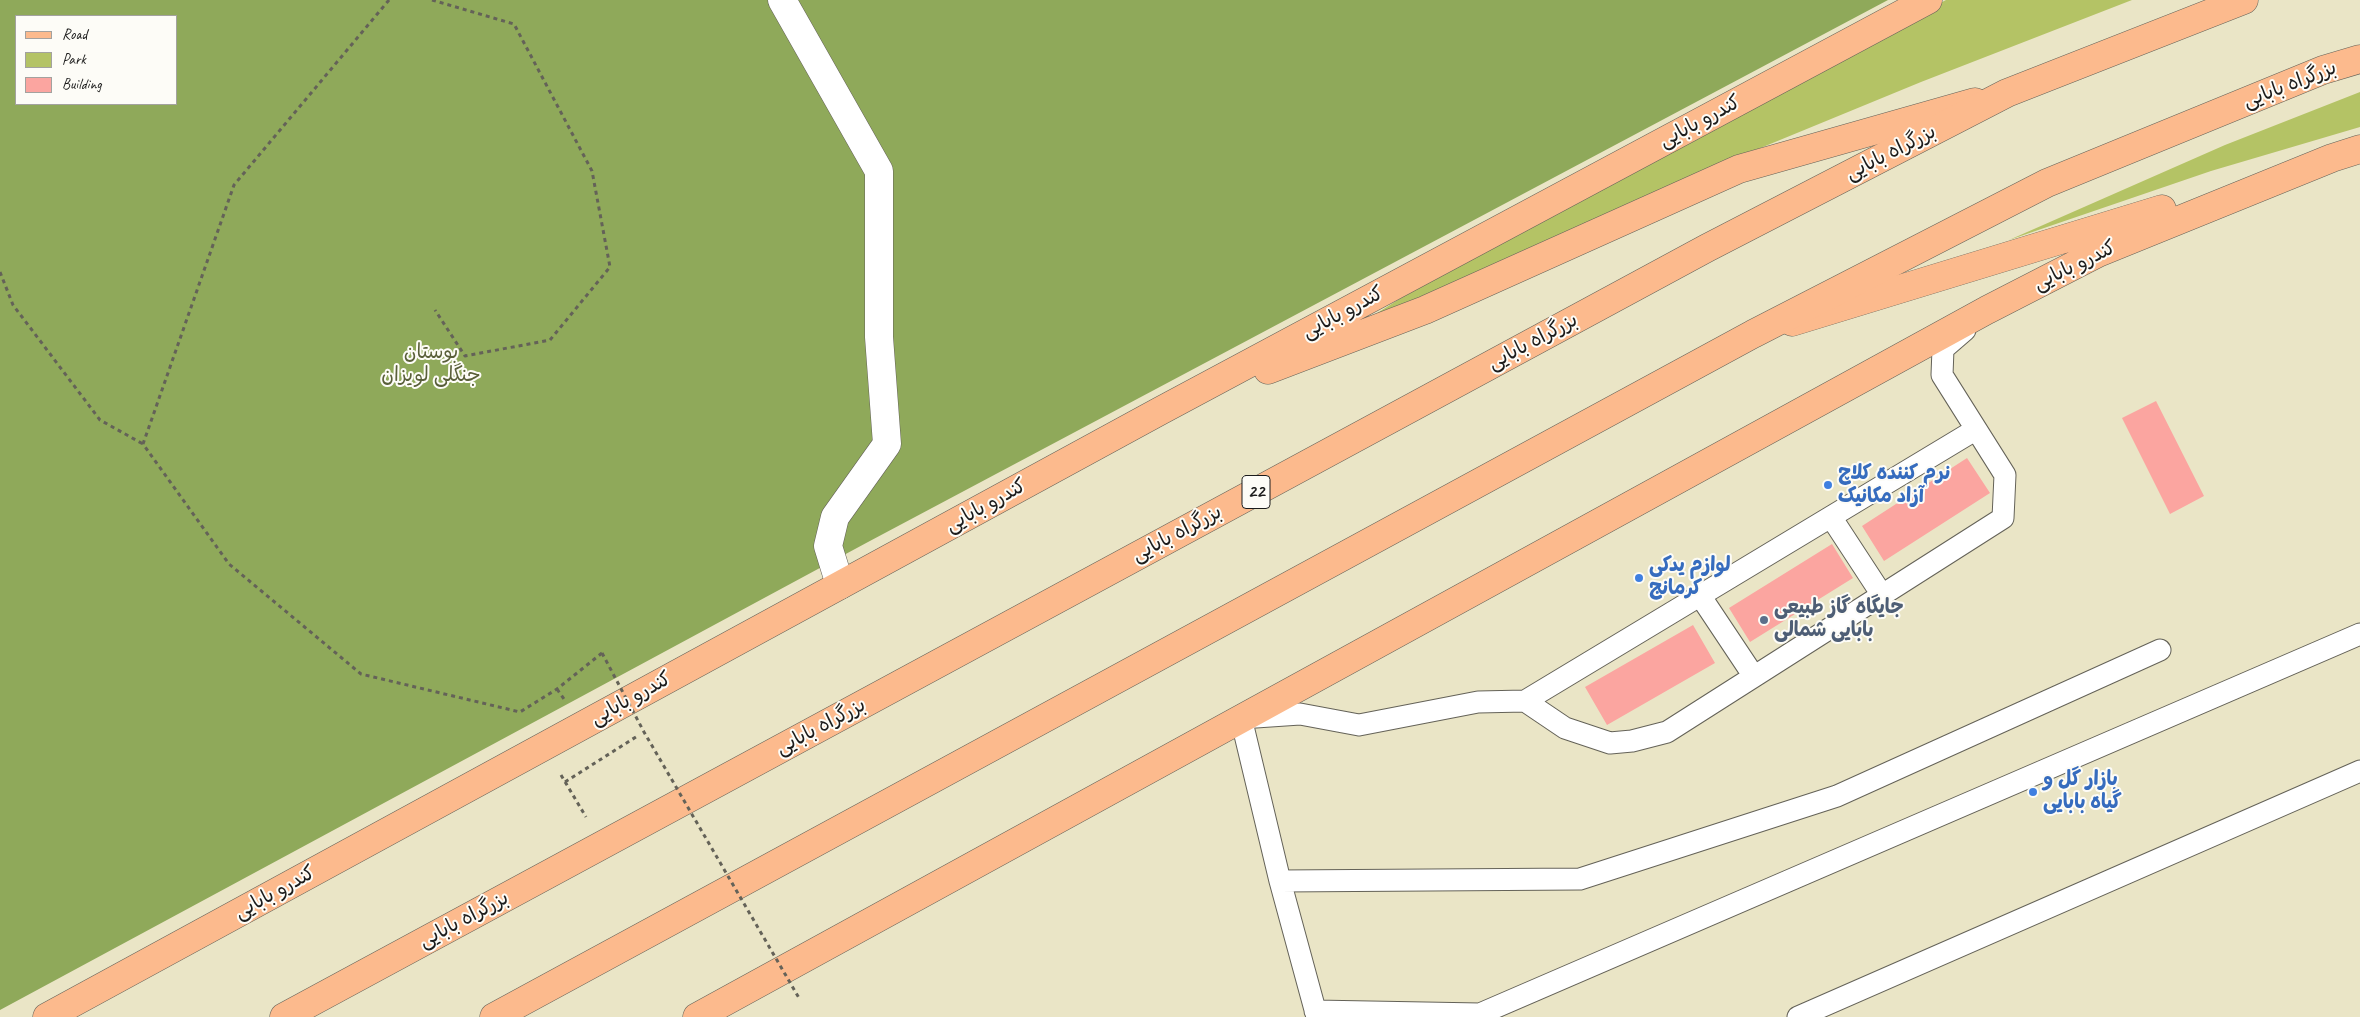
<!DOCTYPE html>
<html>
<head>
<meta charset="utf-8">
<style>
	body { margin:0 }
	#map { position:relative; width:2360px; height:1017px; overflow:hidden; background:#eae5c6; font-family:Caveat,sans-serif }
	canvas { display:block }
	.legend { position:absolute; left:15px; top:15px; width:162px; height:90px; box-sizing:border-box; background:#fdfcf7; border:1px solid #a3a29f; margin:0; padding:6px 9px; list-style:none; font-size:15px; color:#1c1c1c }
	.legend li { display:flex; align-items:center; gap:10px; height:25px }
	.legend b { width:25px; border:1px solid #a3a29f }
</style>
</head>
<body>
<div id="map">
<canvas width="2360" height="1017"></canvas>
<ul class="legend">
<li><b style="height:6px;background:#fcba8d"></b>Road</li>
<li><b style="height:14px;background:#b4c365"></b>Park</li>
<li><b style="height:14px;background:#fba5a0"></b>Building</li>
</ul>
</div>
<script>
const g = document.querySelector('canvas').getContext('2d');
g.lineJoin = 'round';
function fillPath(path, color) { g.fillStyle = color; g.fill(path, 'evenodd'); }
const poly = rows => new Path2D(rows.map(r => 'M' + r).join(''));
function stroke(path, color, width, dash) { g.strokeStyle = color; g.lineWidth = width; g.lineCap = dash ? 'butt' : 'round'; g.setLineDash(dash || []); g.stroke(path); }
function label(font, color, halo, rows, align = 'center') {
  g.font = font + ' Caveat,"Playpen Sans Arabic",sans-serif'; g.lineWidth = 4; g.setLineDash([]); g.textBaseline = 'middle'; g.strokeStyle = halo; g.fillStyle = color; for (const [text, x, y, turn = 0] of rows) {
    g.save(); g.translate(x, y); g.rotate((+turn || 0) * Math.PI / 180); g.textAlign = isNaN(turn) ? turn : align; if (halo) g.strokeText(text, 0, 0); g.fillText(text, 0, 0); g.restore();
  }
}
const green = poly([
	[1946,0,2132,0,1921,82,1724,163,1352,329,1491,241],
	[2360,92,2360,127,2211,171,2009,240,2225,145]
]);
const forest = poly([
	[0,0,1888,0,868,542,0,1010],
	[16,16,176,16,176,104,16,104]
]);
const building = poly([
	[2156,401,2204,496,2170,514,2122,418],
	[1967,458,1990,493,1884,561,1862,526],
	[1832,544,1853,578,1750,642,1729,608],
	[1693,625,1715,663,1607,725,1585,687]
]);
const path = poly([
	[389,0,234,185,143,444,229,564,361,674,520,712,557,689,602,653],
	[432,0,514,24,592,171,610,267,550,340,465,356,435,310],
	[0,272,13,305,100,420,143,444],
	[557,689,564,699],
	[561,775,586,817],
	[565,782,639,735]
]);
const service = poly([
	[1831,517,1882,595],
	[1701,597,1753,675],
	[1525,701,1975,430],
	[1280,881,1580,879,1837,796,2160,650],
	[1315,1011,1480,1014,2360,634],
	[1317,1017,1280,881,1241,718,1300,714,1359,725,1478,702,1525,701,1565,728,1610,743,1632,741,1667,732,2003,518,2005,475,1942,375,1943,349,1965,330],
	[1798,1017,2360,771]
]);
const minor = poly([
	[782,0,879,171,879,337,887,444,835,517,828,546,840,585]
]);
const primary = poly([
	[1792,322,2162,209],
	[1268,370,1425,310,1739,169,1975,102],
	[47,1017,1160,411,1928,0],
	[697,1017,1987,310,2098,253,2332,158,2360,149]
]);
const trunk = poly([
	[284,1017,1707,248,2007,93,2244,0],
	[494,1017,1753,334,2047,183,2323,70,2360,59]
]);
const pathBridge = poly([
	[602,653,644,732,799,998]
]);
const markers = [
	[1828,485,5,"#3f7fe0"],
	[1639,578,5,"#3f7fe0"],
	[1764,620,5,"#5c6f8a"],
	[2033,792,5,"#3f7fe0"]
];
const shields = [
	[1256,492,28]
];
const shieldNames = [
	["22",1256,492]
];
const streetNames = [
	["بزرگراه بابایی",2290,85,-21],
	["کندرو بابایی",1700,122,-28],
	["بزرگراه بابایی",1891,153,-27],
	["کندرو بابایی",2075,266,-26],
	["کندرو بابایی",1343,313,-28],
	["بزرگراه بابایی",1533,342,-28],
	["کندرو بابایی",986,506,-29],
	["بزرگراه بابایی",1177,534,-28],
	["کندرو بابایی",631,699,-29],
	["بزرگراه بابایی",821,727,-28],
	["کندرو بابایی",275,893,-29],
	["بزرگراه بابایی",464,920,-28]
];
const parkNames = [
	["بوستان",431,353],
	["جنگلی لویزان",431,376]
];
const shopNames = [
	["نرم کننده کلاچ",1838,474],
	["آزاد مکانیک",1838,497],
	["لوازم یدکی",1649,566],
	["کرمانج",1649,589],
	["بازار گل و",2043,780],
	["گیاه بابایی",2043,803]
];
const serviceNames = [
	["جایگاه گاز طبیعی",1774,608],
	["بابایی شمالی",1774,631]
];
fillPath(green, '#b4c365');
fillPath(forest, '#8fa95a');
fillPath(building, '#fba5a0');
stroke(service, '#646258', 23);
stroke(minor, '#646258', 29);
stroke(primary, '#646258', 29);
stroke(trunk, '#646258', 29);
stroke(path, '#646258', 3, [4, 4]);
stroke(service, '#fff', 21);
stroke(minor, '#fff', 28);
stroke(primary, '#fcba8d', 28);
stroke(trunk, '#fcba8d', 28);
stroke(pathBridge, '#646258', 3, [4, 4]);
for (const [x, y, r, color] of markers) { const dot = new Path2D(); dot.arc(x, y, r, 0, 2 * Math.PI); g.fillStyle = color; g.fill(dot); stroke(dot, '#fdfcf7', 2); }
for (const [x, y, w] of shields) { const box = new Path2D(); box.roundRect(x - w / 2, y - 16.5, w, 33, 4); g.fillStyle = '#fdfcf7'; g.fill(box); stroke(box, '#1c1c1c', 1); }
label('bold 19px', '#1c1c1c', null, shieldNames);
label('20px', '#1c1c1c', '#fdfcf7', streetNames);
label('20px', '#595f39', '#fdfcf7', parkNames);
label('bold 20px', '#366cbe', '#fdfcf7', shopNames, 'left');
label('bold 20px', '#4e5e75', '#fdfcf7', serviceNames, 'left');
</script>
</body>
</html>
